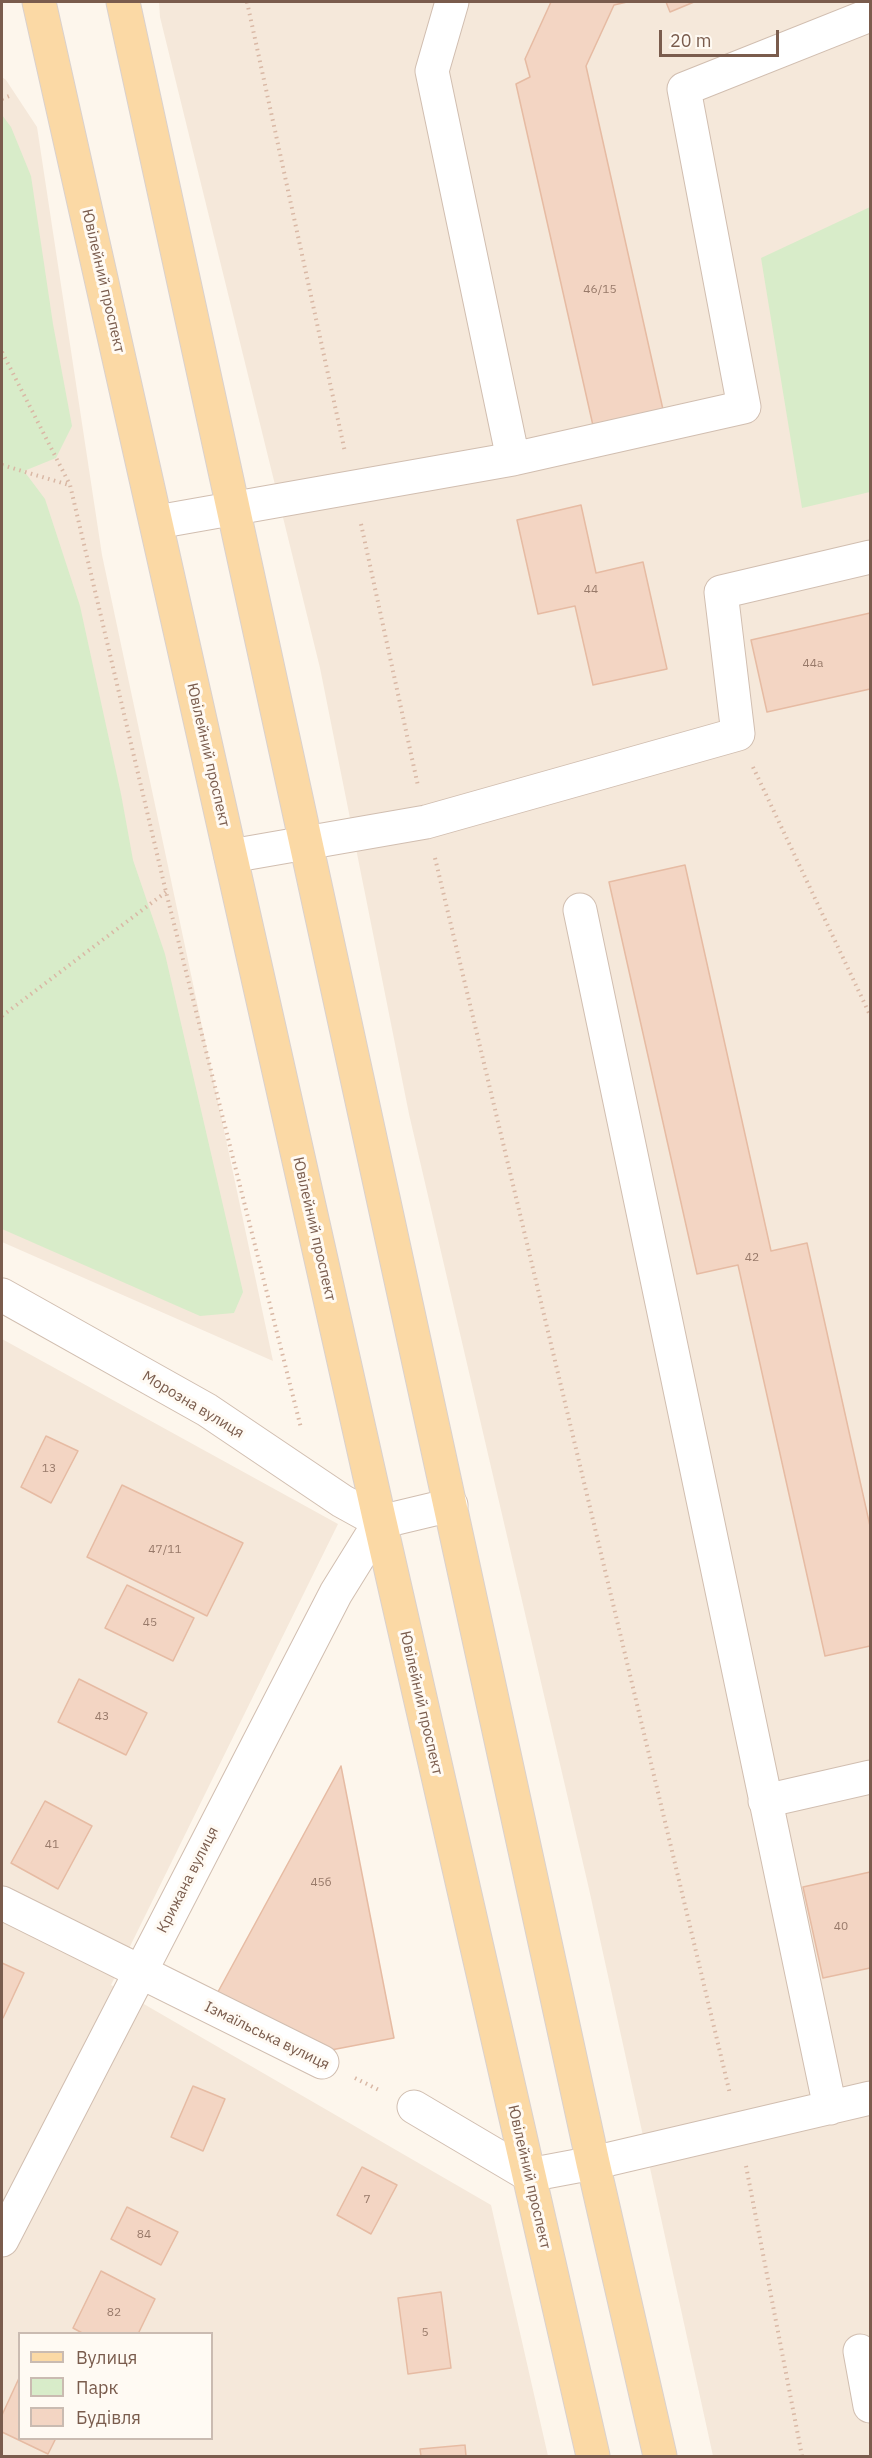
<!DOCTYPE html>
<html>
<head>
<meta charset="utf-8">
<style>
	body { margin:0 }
	#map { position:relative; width:872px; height:2458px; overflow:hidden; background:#fdf6ec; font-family:"IBM Plex Sans",sans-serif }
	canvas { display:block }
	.frame { position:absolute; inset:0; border:3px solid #7a5c4d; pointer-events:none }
	.legend { position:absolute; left:18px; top:2332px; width:195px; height:108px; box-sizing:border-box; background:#fffaf3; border:2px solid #cabbb1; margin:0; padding:8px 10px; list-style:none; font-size:18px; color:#7a5c4d }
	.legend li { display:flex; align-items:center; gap:12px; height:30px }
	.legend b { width:30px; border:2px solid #cabbb1 }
	.scale { position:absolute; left:659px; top:30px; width:120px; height:27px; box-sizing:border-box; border:3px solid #7a5c4d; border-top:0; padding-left:8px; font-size:18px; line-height:21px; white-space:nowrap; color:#7a5c4d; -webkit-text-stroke:4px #fffaf3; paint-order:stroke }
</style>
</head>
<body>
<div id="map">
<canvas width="872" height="2458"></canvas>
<div class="frame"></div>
<ul class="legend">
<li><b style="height:8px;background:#fbd9a5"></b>Вулиця</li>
<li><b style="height:16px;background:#d8ecc9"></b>Парк</li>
<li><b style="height:16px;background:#f3d5c3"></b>Будівля</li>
</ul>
<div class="scale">20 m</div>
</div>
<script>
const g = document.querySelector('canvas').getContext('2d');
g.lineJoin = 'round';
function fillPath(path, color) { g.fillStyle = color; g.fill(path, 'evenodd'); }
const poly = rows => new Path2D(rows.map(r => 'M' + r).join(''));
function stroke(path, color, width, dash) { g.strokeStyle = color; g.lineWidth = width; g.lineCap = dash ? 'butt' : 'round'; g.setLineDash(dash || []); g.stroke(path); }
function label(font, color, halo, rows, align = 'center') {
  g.font = font + ' "IBM Plex Sans",sans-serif'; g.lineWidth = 6; g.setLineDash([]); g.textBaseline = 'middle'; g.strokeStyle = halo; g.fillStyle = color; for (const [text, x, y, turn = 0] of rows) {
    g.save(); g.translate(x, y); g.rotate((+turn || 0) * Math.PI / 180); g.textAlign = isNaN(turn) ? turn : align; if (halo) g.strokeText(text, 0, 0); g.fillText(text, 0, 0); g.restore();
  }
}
const residential = poly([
	[159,2,870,2,870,2456,713,2456,589,1889,409,1114,320,668,160,17],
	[2,77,6,80,37,127,102,555,273,1361,2,1242],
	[2,1339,338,1524,111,1985,491,2205,548,2456,2,2456],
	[20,2334,212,2334,212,2438,20,2438]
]);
const green = poly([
	[2,115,11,127,31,176,53,324,72,426,56,458,24,471,45,499,80,606,121,794,133,860,165,954,243,1292,234,1313,200,1316,2,1229],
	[870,207,870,492,802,508,761,258]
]);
const building = poly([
	[551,2,627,2,614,5,586,66,664,414,594,430,516,84,530,77,525,59,551,2],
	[666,2,694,2,670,12,666,2],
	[581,505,596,573,643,562,667,669,593,685,575,606,538,614,517,520,581,505],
	[870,613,870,689,767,712,751,640,870,613],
	[685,865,771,1251,807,1243,870,1526,870,1646,825,1656,738,1265,697,1274,609,882,685,865],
	[46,1436,78,1451,51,1503,21,1487,46,1436],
	[122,1485,243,1543,207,1616,87,1557,122,1485],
	[127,1585,194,1618,173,1661,105,1628,127,1585],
	[79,1679,147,1713,126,1755,58,1722,79,1679],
	[341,1766,394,2038,310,2054,213,2001,341,1766],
	[45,1801,92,1826,58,1889,11,1863,45,1801],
	[870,1872,870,1970,870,1968,823,1978,803,1887,870,1872],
	[2,1963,24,1973,3,2018,2,2017,2,1963],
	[193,2086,225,2099,203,2151,171,2137,193,2086],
	[362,2167,397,2185,371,2234,337,2215,362,2167],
	[127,2207,178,2232,161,2265,111,2239,127,2207],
	[101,2271,155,2299,138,2334,84,2334,73,2328,101,2271],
	[441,2292,451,2368,408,2374,398,2298,441,2292],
	[20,2376,20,2438,56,2438,48,2454,2,2432,2,2415,20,2376],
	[465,2445,466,2456,421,2456,420,2449,465,2445]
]);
const path = poly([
	[247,2,345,452],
	[2,99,9,96],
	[2,352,70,485,166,892,301,1428],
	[2,465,69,485],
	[361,524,418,786],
	[753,767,870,1015],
	[435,858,730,2094],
	[2,1016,166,892],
	[355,2078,381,2091],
	[746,2166,802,2456]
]);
const minor = poly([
	[513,459,744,407,684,89,870,15],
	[157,522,513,459,432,71,452,2],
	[231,856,426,822,738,734,721,592,870,557],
	[580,910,830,2108],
	[2,1295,207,1410,342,1501,380,1522],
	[380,1522,451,1505],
	[765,1801,870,1777],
	[2,1903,322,2062],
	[414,2107,529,2175,593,2163,870,2098],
	[2,2240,336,1593,380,1522],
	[860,2351,870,2406]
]);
const major = poly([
	[39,2,380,1522,593,2456],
	[123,2,593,2163,660,2456]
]);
const numberNames = [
	["46/15",600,290],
	["44",591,590],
	["44а",813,664],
	["42",752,1258],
	["13",49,1469],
	["47/11",165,1550],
	["45",150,1623],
	["43",102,1717],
	["41",52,1845],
	["45б",321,1883],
	["40",841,1927],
	["7",367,2200],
	["84",144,2235],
	["82",114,2313],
	["5",425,2333]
];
const streetNames = [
	["Ювілейний проспект",103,281,77],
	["Ювілейний проспект",208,755,77],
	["Ювілейний проспект",314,1229,77],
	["Морозна вулиця",193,1405,31],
	["Ювілейний проспект",421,1703,77],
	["Крижана вулиця",188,1880,-63],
	["Ізмаїльська вулиця",267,2036,26],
	["Ювілейний проспект",529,2177,77]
];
fillPath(residential, '#f5e8da');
fillPath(green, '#d8ecc9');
fillPath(building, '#f3d5c3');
stroke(building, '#e6bba3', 1.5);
stroke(minor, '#d1beb0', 35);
stroke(major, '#dad1cd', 35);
stroke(path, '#d9b8a5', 4, [1.5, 4.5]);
stroke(minor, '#fff', 33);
stroke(major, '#fbd9a5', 33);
label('12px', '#987a6a', null, numberNames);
label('15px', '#7a5c4d', '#fffaf3', streetNames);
</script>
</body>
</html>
